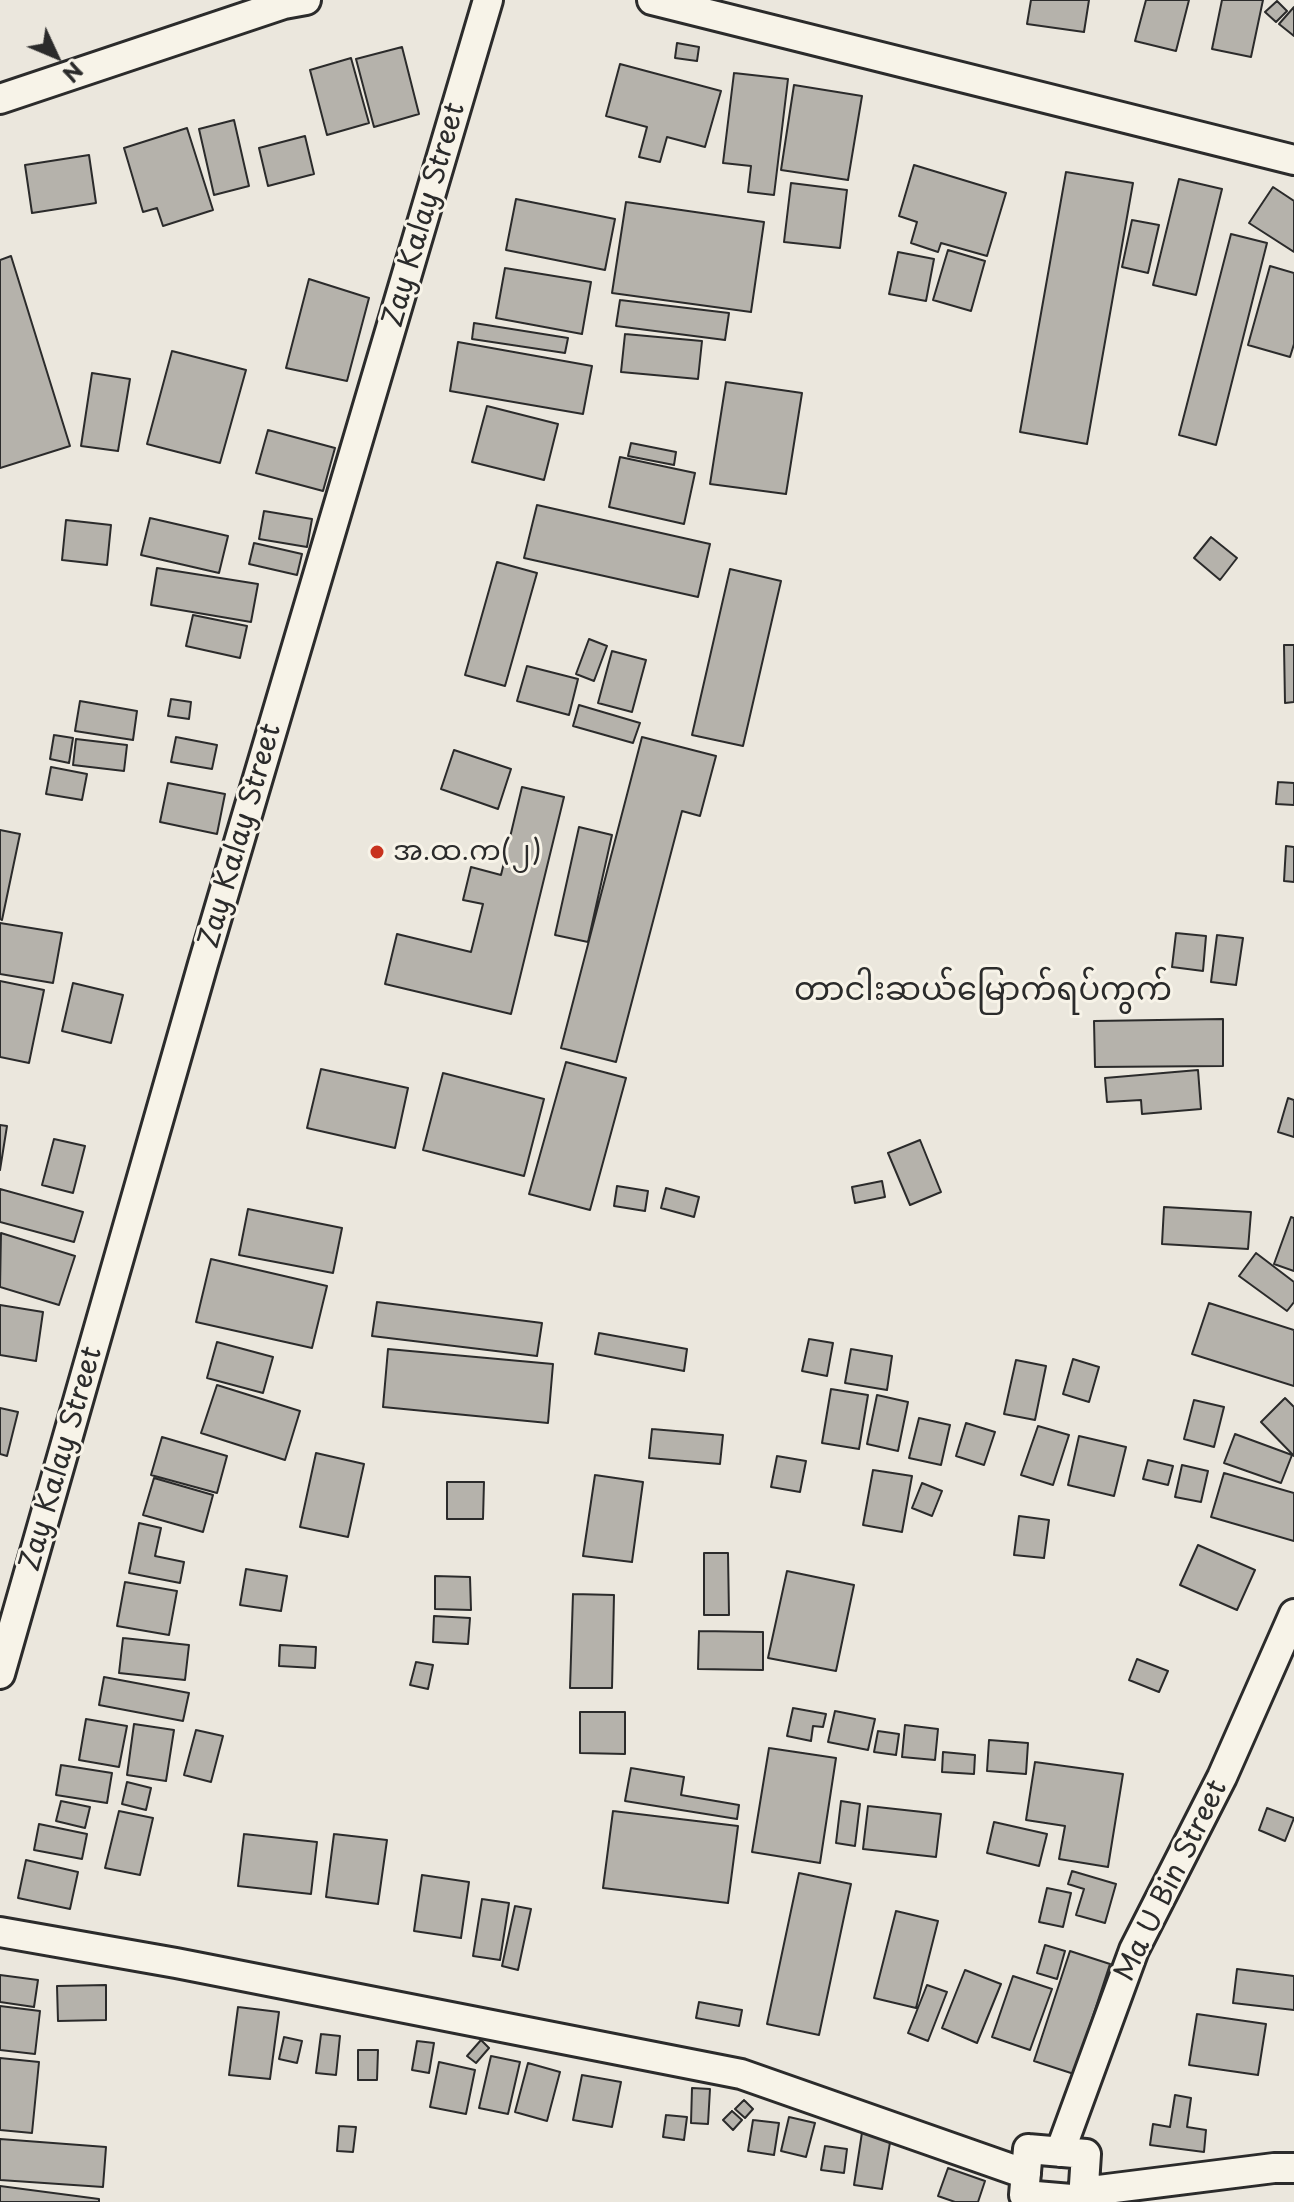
<!DOCTYPE html>
<html>
<head>
<meta charset="utf-8">
<style>
  body { margin:0 }
  #map { position:relative; width:1294px; height:2202px; overflow:hidden; background:#ebe7dd; font-family:"Playpen Sans",sans-serif }
  canvas { display:block }
  .north { position:absolute; left:16px; top:16px; width:80px; height:80px; -webkit-text-stroke:6px #f7f3e8; paint-order:stroke; rotate:134deg; font-size:22px; font-weight:700; line-height:32px; text-align:center; color:#2b2b2b }
  .north::after { content:''; display:block; margin:auto; width:28px; height:36px; background:#2b2b2b; clip-path:polygon(50% 0,100% 100%,50% 72%,0 100%) }
</style>
</head>
<body>
<div id="map">
<canvas width="1294" height="2202"></canvas>
<div class="north">N</div>
</div>
<script>
const g = document.querySelector('canvas').getContext('2d');
g.lineJoin = 'round';
function fill(path, color) { g.fillStyle = color; g.fill(path, 'evenodd'); }
const toPath = rows => new Path2D(rows.map(r => 'M' + r).join(''));
function strokePath(path, color, width, dash) { g.strokeStyle = color; g.lineWidth = width; g.lineCap = dash ? 'butt' : 'round'; g.setLineDash(dash || []); g.stroke(path); }
function write(font, color, halo, rows, align = 'center') {
  g.font = font + ' "Playpen Sans","Noto Sans Myanmar",sans-serif'; g.lineWidth = 6; g.setLineDash([]); g.textBaseline = 'middle'; g.strokeStyle = halo; g.fillStyle = color; for (const [text, x, y, turn = 0] of rows) {
    g.save(); g.translate(x, y); g.rotate((+turn || 0) * Math.PI / 180); g.textAlign = isNaN(turn) ? turn : align; if (halo) g.strokeText(text, 0, 0); g.fillText(text, 0, 0); g.restore();
  }
}
const building = toPath([
  [1031,0,1089,0,1084,32,1027,24,1031,0],
  [1146,0,1189,0,1176,51,1135,41,1146,0],
  [1222,0,1263,0,1251,57,1212,49,1222,0],
  [1277,1,1287,11,1276,22,1265,12,1277,1],
  [1294,7,1294,36,1279,24,1294,7],
  [677,43,699,47,697,61,675,58,677,43],
  [402,47,419,114,374,127,356,59,402,47],
  [351,58,369,123,327,135,310,70,351,58],
  [620,64,721,91,705,147,667,137,660,162,639,157,647,127,606,116,620,64],
  [734,73,788,79,774,195,748,192,751,166,723,163,734,73],
  [794,85,862,96,848,180,781,170,794,85],
  [234,120,249,186,214,195,199,129,234,120],
  [187,128,213,210,163,226,157,208,143,212,124,148,187,128],
  [305,136,314,174,268,186,259,148,305,136],
  [89,155,96,203,32,213,25,165,89,155],
  [914,165,1006,193,987,256,941,243,938,252,911,243,917,222,899,216,914,165],
  [1066,172,1133,183,1087,444,1020,432,1066,172],
  [1179,179,1222,189,1196,295,1153,285,1179,179],
  [791,183,847,190,840,248,784,242,791,183],
  [1273,187,1294,201,1294,252,1249,223,1273,187],
  [516,199,615,219,605,270,506,250,516,199],
  [626,202,764,222,751,312,612,293,626,202],
  [1132,220,1159,225,1148,273,1122,267,1132,220],
  [1231,234,1267,243,1216,445,1179,435,1231,234],
  [948,250,985,261,971,311,933,300,948,250],
  [898,252,934,259,926,301,889,294,898,252],
  [11,256,70,446,0,468,0,260,11,256],
  [1270,266,1294,273,1294,344,1290,357,1248,345,1270,266],
  [505,268,591,282,582,334,496,318,505,268],
  [309,279,369,298,347,381,286,368,309,279],
  [620,300,729,313,725,340,616,326,620,300],
  [474,323,568,338,565,353,472,339,474,323],
  [625,334,702,341,698,379,621,372,625,334],
  [458,342,592,366,583,414,450,391,458,342],
  [172,351,246,370,220,463,147,444,172,351],
  [92,373,130,379,118,451,81,446,92,373],
  [726,382,802,393,786,494,710,484,726,382],
  [487,406,558,424,544,480,472,462,487,406],
  [268,430,335,448,323,491,256,473,268,430],
  [631,443,676,452,674,465,628,456,631,443],
  [620,457,695,473,684,524,609,507,620,457],
  [537,505,710,544,698,597,524,558,537,505],
  [264,511,312,519,307,547,259,539,264,511],
  [150,518,228,536,219,573,141,555,150,518],
  [66,520,111,525,107,565,62,560,66,520],
  [1211,537,1237,558,1220,580,1194,558,1211,537],
  [254,543,302,554,297,575,249,564,254,543],
  [497,562,537,573,505,686,465,675,497,562],
  [157,568,258,584,251,622,151,605,157,568],
  [730,569,781,581,743,746,692,735,730,569],
  [193,615,247,626,240,658,186,646,193,615],
  [589,639,607,646,594,681,576,674,589,639],
  [1284,645,1294,645,1294,702,1285,703,1284,645],
  [612,651,646,660,632,712,598,703,612,651],
  [527,666,578,679,569,715,517,701,527,666],
  [171,699,191,702,189,719,168,716,171,699],
  [80,701,137,711,133,740,75,731,80,701],
  [579,705,640,723,633,743,573,726,579,705],
  [54,735,73,738,69,763,50,759,54,735],
  [176,737,217,745,212,769,171,762,176,737],
  [642,737,716,756,700,816,682,811,616,1062,561,1048,642,737],
  [76,739,127,745,124,771,73,765,76,739],
  [454,750,511,769,498,809,441,789,454,750],
  [51,767,87,774,82,800,46,794,51,767],
  [1278,782,1294,783,1294,805,1276,804,1278,782],
  [168,783,225,794,217,834,160,822,168,783],
  [522,787,564,797,511,1014,385,984,397,934,471,952,483,904,463,900,471,867,501,875,522,787],
  [579,827,612,835,588,942,555,935,579,827],
  [0,830,20,834,2,920,0,919,0,830],
  [1286,846,1294,847,1294,882,1284,881,1286,846],
  [0,923,62,933,53,983,0,974,0,923],
  [1176,933,1206,936,1203,971,1172,967,1176,933],
  [1217,935,1243,938,1236,985,1211,982,1217,935],
  [0,981,44,990,29,1063,0,1057,0,981],
  [73,983,123,995,111,1043,62,1031,73,983],
  [1223,1019,1223,1066,1095,1067,1094,1021,1223,1019],
  [566,1062,626,1078,590,1210,529,1194,566,1062],
  [321,1069,408,1088,395,1148,307,1128,321,1069],
  [1198,1070,1201,1109,1142,1114,1141,1100,1107,1102,1105,1078,1198,1070],
  [443,1073,544,1099,524,1176,423,1150,443,1073],
  [1288,1098,1294,1100,1294,1137,1278,1132,1288,1098],
  [0,1125,7,1126,0,1170,0,1125],
  [54,1139,85,1146,73,1193,42,1185,54,1139],
  [920,1140,941,1192,910,1205,888,1153,920,1140],
  [882,1181,885,1197,855,1203,852,1187,882,1181],
  [617,1186,648,1191,645,1211,614,1206,617,1186],
  [666,1188,699,1197,694,1217,661,1208,666,1188],
  [0,1189,83,1212,74,1242,0,1222,0,1189],
  [1164,1207,1251,1212,1248,1249,1162,1244,1164,1207],
  [248,1209,342,1228,333,1273,239,1255,248,1209],
  [1291,1217,1294,1218,1294,1271,1274,1264,1291,1217],
  [1,1233,75,1256,59,1305,0,1287,1,1233],
  [1256,1253,1294,1282,1294,1302,1287,1311,1239,1276,1256,1253],
  [211,1259,327,1286,312,1348,196,1322,211,1259],
  [377,1302,542,1323,537,1356,372,1336,377,1302],
  [1209,1303,1294,1330,1294,1386,1192,1354,1209,1303],
  [0,1305,43,1312,36,1361,0,1355,0,1305],
  [599,1333,687,1349,684,1371,595,1354,599,1333],
  [809,1339,833,1343,827,1376,802,1371,809,1339],
  [217,1342,273,1357,263,1393,207,1378,217,1342],
  [388,1349,553,1364,548,1423,383,1407,388,1349],
  [851,1349,892,1356,887,1390,845,1383,851,1349],
  [1073,1359,1099,1367,1089,1402,1063,1394,1073,1359],
  [1016,1360,1046,1366,1035,1420,1004,1414,1016,1360],
  [217,1385,300,1411,285,1460,201,1433,217,1385],
  [831,1389,868,1395,859,1449,822,1443,831,1389],
  [877,1395,908,1402,898,1451,867,1444,877,1395],
  [1285,1398,1294,1407,1294,1456,1261,1422,1285,1398],
  [1194,1400,1224,1407,1214,1447,1184,1439,1194,1400],
  [0,1408,18,1412,7,1456,0,1454,0,1408],
  [919,1418,950,1425,941,1465,909,1458,919,1418],
  [966,1423,995,1432,984,1465,956,1456,966,1423],
  [1038,1426,1069,1435,1053,1485,1021,1475,1038,1426],
  [652,1429,723,1435,720,1464,649,1458,652,1429],
  [1235,1434,1292,1455,1281,1483,1224,1463,1235,1434],
  [1079,1436,1126,1447,1114,1496,1068,1485,1079,1436],
  [162,1437,227,1456,217,1493,151,1475,162,1437],
  [316,1453,364,1464,348,1537,300,1527,316,1453],
  [777,1456,806,1461,800,1492,771,1487,777,1456],
  [1148,1460,1173,1466,1168,1485,1143,1479,1148,1460],
  [1182,1465,1208,1471,1201,1502,1175,1497,1182,1465],
  [873,1470,912,1476,902,1532,863,1525,873,1470],
  [1224,1473,1294,1493,1294,1541,1211,1517,1224,1473],
  [595,1475,643,1482,632,1562,583,1556,595,1475],
  [154,1478,213,1495,203,1532,143,1515,154,1478],
  [447,1482,484,1482,483,1519,447,1519,447,1482],
  [922,1483,942,1491,932,1516,912,1508,922,1483],
  [1019,1516,1049,1520,1044,1558,1014,1555,1019,1516],
  [139,1523,161,1528,155,1556,184,1562,180,1583,129,1573,139,1523],
  [1198,1545,1255,1570,1237,1610,1180,1585,1198,1545],
  [704,1553,728,1553,729,1615,704,1615,704,1553],
  [246,1569,287,1576,281,1611,240,1605,246,1569],
  [787,1571,854,1585,836,1671,768,1658,787,1571],
  [435,1576,470,1577,471,1610,435,1609,435,1576],
  [125,1582,177,1591,169,1635,117,1626,125,1582],
  [573,1594,614,1595,612,1688,570,1688,573,1594],
  [434,1616,470,1618,468,1644,433,1642,434,1616],
  [699,1631,763,1632,763,1670,698,1669,699,1631],
  [123,1638,189,1645,185,1680,119,1673,123,1638],
  [280,1645,316,1647,315,1668,279,1666,280,1645],
  [1137,1659,1168,1671,1159,1692,1129,1680,1137,1659],
  [416,1662,433,1665,428,1689,410,1685,416,1662],
  [104,1677,189,1693,183,1721,99,1705,104,1677],
  [793,1708,826,1714,823,1727,813,1726,811,1741,787,1736,793,1708],
  [835,1711,875,1719,868,1750,828,1742,835,1711],
  [580,1712,625,1712,625,1754,580,1753,580,1712],
  [86,1719,127,1726,119,1767,79,1760,86,1719],
  [134,1724,174,1730,166,1781,127,1775,134,1724],
  [905,1725,938,1729,935,1760,902,1757,905,1725],
  [196,1730,223,1736,211,1782,184,1775,196,1730],
  [878,1731,899,1734,896,1755,874,1752,878,1731],
  [989,1740,1028,1743,1026,1774,987,1771,989,1740],
  [769,1748,836,1758,820,1863,752,1852,769,1748],
  [943,1752,975,1755,974,1774,942,1772,943,1752],
  [1035,1762,1123,1774,1108,1867,1059,1859,1065,1826,1026,1820,1035,1762],
  [61,1765,112,1773,107,1803,56,1795,61,1765],
  [631,1768,684,1777,681,1795,739,1805,737,1819,625,1801,631,1768],
  [127,1782,151,1788,146,1810,122,1804,127,1782],
  [61,1801,90,1807,85,1828,56,1821,61,1801],
  [841,1801,860,1804,855,1846,836,1843,841,1801],
  [868,1806,941,1814,936,1857,863,1849,868,1806],
  [1267,1808,1294,1818,1285,1841,1259,1830,1267,1808],
  [119,1811,153,1818,140,1875,105,1868,119,1811],
  [613,1811,738,1826,728,1903,603,1888,613,1811],
  [994,1822,1047,1834,1039,1866,987,1853,994,1822],
  [39,1824,87,1834,82,1859,34,1850,39,1824],
  [244,1834,317,1842,311,1894,238,1886,244,1834],
  [334,1834,387,1840,378,1904,326,1897,334,1834],
  [26,1860,78,1872,70,1909,18,1898,26,1860],
  [1072,1871,1116,1884,1105,1923,1076,1915,1084,1889,1068,1884,1072,1871],
  [799,1873,851,1884,819,2035,767,2024,799,1873],
  [422,1875,469,1882,461,1938,414,1931,422,1875],
  [1047,1888,1071,1893,1063,1927,1039,1922,1047,1888],
  [482,1899,509,1903,500,1960,473,1956,482,1899],
  [515,1906,531,1909,518,1970,502,1966,515,1906],
  [896,1911,938,1921,916,2008,874,1998,896,1911],
  [1045,1945,1065,1951,1057,1979,1037,1973,1045,1945],
  [1070,1951,1110,1964,1074,2074,1034,2061,1070,1951],
  [1237,1969,1294,1976,1294,2010,1233,2003,1237,1969],
  [965,1970,1001,1984,977,2043,942,2028,965,1970],
  [0,1975,38,1980,34,2007,0,2002,0,1975],
  [1013,1976,1052,1989,1030,2050,992,2037,1013,1976],
  [106,1985,106,2020,58,2021,57,1986,106,1985],
  [927,1985,947,1992,928,2041,908,2033,927,1985],
  [699,2002,742,2010,739,2026,696,2018,699,2002],
  [0,2006,40,2011,35,2054,0,2050,0,2006],
  [238,2007,279,2012,270,2079,229,2075,238,2007],
  [1197,2014,1266,2024,1258,2075,1189,2065,1197,2014],
  [321,2034,340,2036,336,2075,316,2073,321,2034],
  [284,2037,302,2041,297,2063,279,2059,284,2037],
  [481,2040,489,2048,476,2063,467,2056,481,2040],
  [417,2041,434,2043,429,2073,412,2070,417,2041],
  [358,2050,378,2050,377,2080,358,2080,358,2050],
  [491,2056,520,2062,508,2114,479,2108,491,2056],
  [0,2058,39,2062,32,2133,0,2130,0,2058],
  [439,2062,475,2070,466,2114,430,2107,439,2062],
  [528,2063,560,2072,547,2121,515,2112,528,2063],
  [582,2075,621,2082,612,2127,573,2120,582,2075],
  [692,2088,710,2089,708,2124,691,2123,692,2088],
  [1175,2095,1191,2098,1187,2127,1206,2130,1204,2152,1150,2145,1153,2124,1170,2127,1175,2095],
  [744,2100,753,2109,745,2118,735,2109,744,2100],
  [732,2111,742,2120,733,2130,723,2120,732,2111],
  [666,2115,687,2117,684,2140,663,2137,666,2115],
  [789,2117,815,2123,806,2157,781,2151,789,2117],
  [753,2120,779,2123,774,2155,748,2151,753,2120],
  [339,2126,356,2127,353,2152,337,2151,339,2126],
  [863,2126,892,2131,882,2189,854,2185,863,2126],
  [0,2139,106,2147,103,2187,0,2180,0,2139],
  [825,2146,847,2149,844,2173,821,2170,825,2146],
  [948,2168,985,2181,978,2202,955,2202,938,2196,948,2168],
  [0,2186,99,2199,99,2202,0,2202,0,2186]
]);
const minor = toPath([
  [652,0,1294,160],
  [0,99,284,4,306,0],
  [0,1674,203,964,488,0],
  [0,1932,176,1963,741,2074,1026,2174],
  [1028,2149,1086,2154,1083,2200,1024,2195,1028,2149],
  [1060,2152,1134,1950,1222,1777,1294,1614],
  [1083,2192,1274,2168,1294,2168]
]);
const markers = [
  [377,852,8,"#c8321e"]
];
const streetNames = [
  ["Zay Kalay Street",425,215,-74],
  ["Zay Kalay Street",241,836,-74],
  ["Zay Kalay Street",62,1459,-74],
  ["Ma U Bin Street",1172,1881,-64]
];
const poiNames = [
  ["အ.ထ.က(၂)",393,852]
];
const quarterNames = [
  ["တာငါးဆယ်မြောက်ရပ်ကွက်",983,991]
];
fill(building, '#b5b2ab');
strokePath(building, '#2b2b2b', 2);
strokePath(minor, '#2b2b2b', 34);
strokePath(minor, '#f7f3e8', 28);
for (const [x, y, r, color] of markers) { const dot = new Path2D(); dot.arc(x, y, r, 0, 2 * Math.PI); g.fillStyle = color; g.fill(dot); strokePath(dot, '#f7f3e8', 3); }
write('28px', '#2b2b2b', '#f7f3e8', streetNames);
write('28px', '#2b2b2b', '#f7f3e8', poiNames, 'left');
write('32px', '#2b2b2b', '#f7f3e8', quarterNames);
</script>
</body>
</html>
